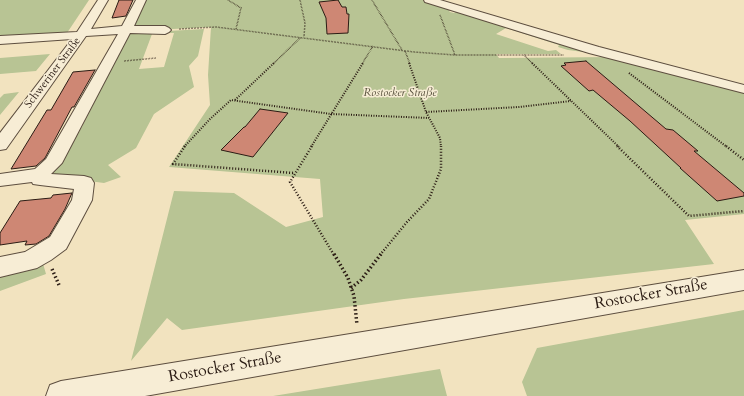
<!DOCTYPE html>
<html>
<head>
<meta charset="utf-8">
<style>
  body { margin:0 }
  canvas { display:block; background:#f2e3bf }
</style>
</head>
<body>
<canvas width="744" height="396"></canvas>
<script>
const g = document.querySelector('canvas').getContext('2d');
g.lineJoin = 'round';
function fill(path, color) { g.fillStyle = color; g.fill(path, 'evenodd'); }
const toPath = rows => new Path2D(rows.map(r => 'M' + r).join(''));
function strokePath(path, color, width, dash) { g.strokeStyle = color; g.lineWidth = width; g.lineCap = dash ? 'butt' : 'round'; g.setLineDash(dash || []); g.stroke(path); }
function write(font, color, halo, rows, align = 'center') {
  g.font = font + ' Cardo,serif'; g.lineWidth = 3; g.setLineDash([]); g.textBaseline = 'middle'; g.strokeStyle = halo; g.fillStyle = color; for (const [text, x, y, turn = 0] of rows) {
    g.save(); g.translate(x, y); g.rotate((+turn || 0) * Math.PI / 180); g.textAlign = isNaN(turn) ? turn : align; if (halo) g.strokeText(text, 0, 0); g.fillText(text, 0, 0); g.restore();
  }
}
const green = toPath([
  [0,0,89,0,65,36,0,38],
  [145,0,426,0,453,8,449,11,450,12,454,13,459,10,591,53,568,50,558,47,559,45,506,28,496,34,548,51,556,50,561,54,496,54,499,58,612,57,744,91,744,214,685,220,714,264,404,299,182,330,167,318,131,361,174,191,234,193,286,227,323,217,320,179,169,167,210,105,208,75,211,27,173,29,134,27],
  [204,29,198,56,189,66,194,87,154,114,136,148,108,165,121,177,104,183,51,176,82,127,130,30,161,34,152,34,139,69,164,67,174,33,168,33,168,31],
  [50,54,36,71,0,74,0,58],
  [19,92,0,115,0,98,4,94],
  [42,260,46,274,0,291,0,275],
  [744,310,744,396,527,396,522,382,537,348],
  [440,369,447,396,273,396]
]);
const building = toPath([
  [119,0,133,0,126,16,112,18,119,0],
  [338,0,342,7,346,7,347,14,349,14,348,33,327,34,326,18,319,2,338,0],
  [586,61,666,129,673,130,698,151,694,151,744,193,744,196,717,201,680,168,681,168,630,121,593,90,589,91,561,66,566,65,564,63,586,61],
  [95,70,74,107,72,107,45,158,36,166,11,169,47,110,51,110,73,72,95,70],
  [260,109,288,113,253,157,221,150,244,127,245,127,260,109],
  [72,193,65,209,49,236,36,244,25,245,27,241,0,245,0,233,20,201,51,198,53,195,72,193]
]);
const pathFar3 = toPath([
  [228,0,241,8,236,29],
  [300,0,305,23,304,37],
  [372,0,402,50],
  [440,15,455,55],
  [179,29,216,27,414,52,455,55,564,55],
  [405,51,410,64],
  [524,55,533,64],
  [124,61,156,58],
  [273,64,301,37],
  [362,64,373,46]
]);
const pathFar2 = toPath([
  [409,63,426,112,440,138,441,147],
  [532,63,619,147],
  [629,73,727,147],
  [235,100,274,63],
  [426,112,519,107,571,101],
  [184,147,210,119,231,100,331,114,429,118],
  [311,147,363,63]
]);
const pathFar1 = toPath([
  [185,146,173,164,294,173],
  [312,146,290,182,334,255],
  [617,146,689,216,744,211],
  [726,146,744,160],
  [380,255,407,222,429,199,441,169,441,146]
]);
const path = toPath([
  [334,254,348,278,354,296,357,325],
  [52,269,59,285],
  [351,288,361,280,381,254]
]);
const minor = toPath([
  [98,0,108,0,91,29,122,26,136,0,146,0,134,26,165,26,169,28,171,30,169,32,165,34,130,33,62,163,51,174,84,176,91,178,94,183,92,200,66,249,51,260,37,268,0,277,0,257,25,252,50,237,72,200,74,189,40,185,33,184,32,182,0,186,0,174,35,169,46,159,118,34,86,36,6,149,0,150,0,133,72,39,0,44,0,36,77,32,98,0],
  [424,0,440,0,599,47,744,85,744,93,589,53,425,2,424,0],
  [744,270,744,290,145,396,46,396,50,385,61,381,744,270]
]);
const farStreetnames = [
  ["Schweriner Straße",53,73,-53]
];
const farParknames = [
  ["Rostocker Straße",400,93]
];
const nearStreetnames = [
  ["Rostocker Straße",651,295,-10],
  ["Rostocker Straße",225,368,-10]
];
fill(green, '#b8c494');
fill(building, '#ce8774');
strokePath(building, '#2b1c14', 1);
strokePath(minor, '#5d4e3f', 2);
strokePath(pathFar3, '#2b1c14', 1.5, [0.5, 1]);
strokePath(pathFar2, '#2b1c14', 2, [1, 1.5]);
strokePath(pathFar1, '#2b1c14', 2.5, [1, 2]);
strokePath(path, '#2b1c14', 3.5, [1.5, 2.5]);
fill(minor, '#f7edd5');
write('11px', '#2b1c14', '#f7edd5', farStreetnames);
write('italic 11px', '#554e3a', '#f7edd5', farParknames);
write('16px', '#2b1c14', '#f7edd5', nearStreetnames);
</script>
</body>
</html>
